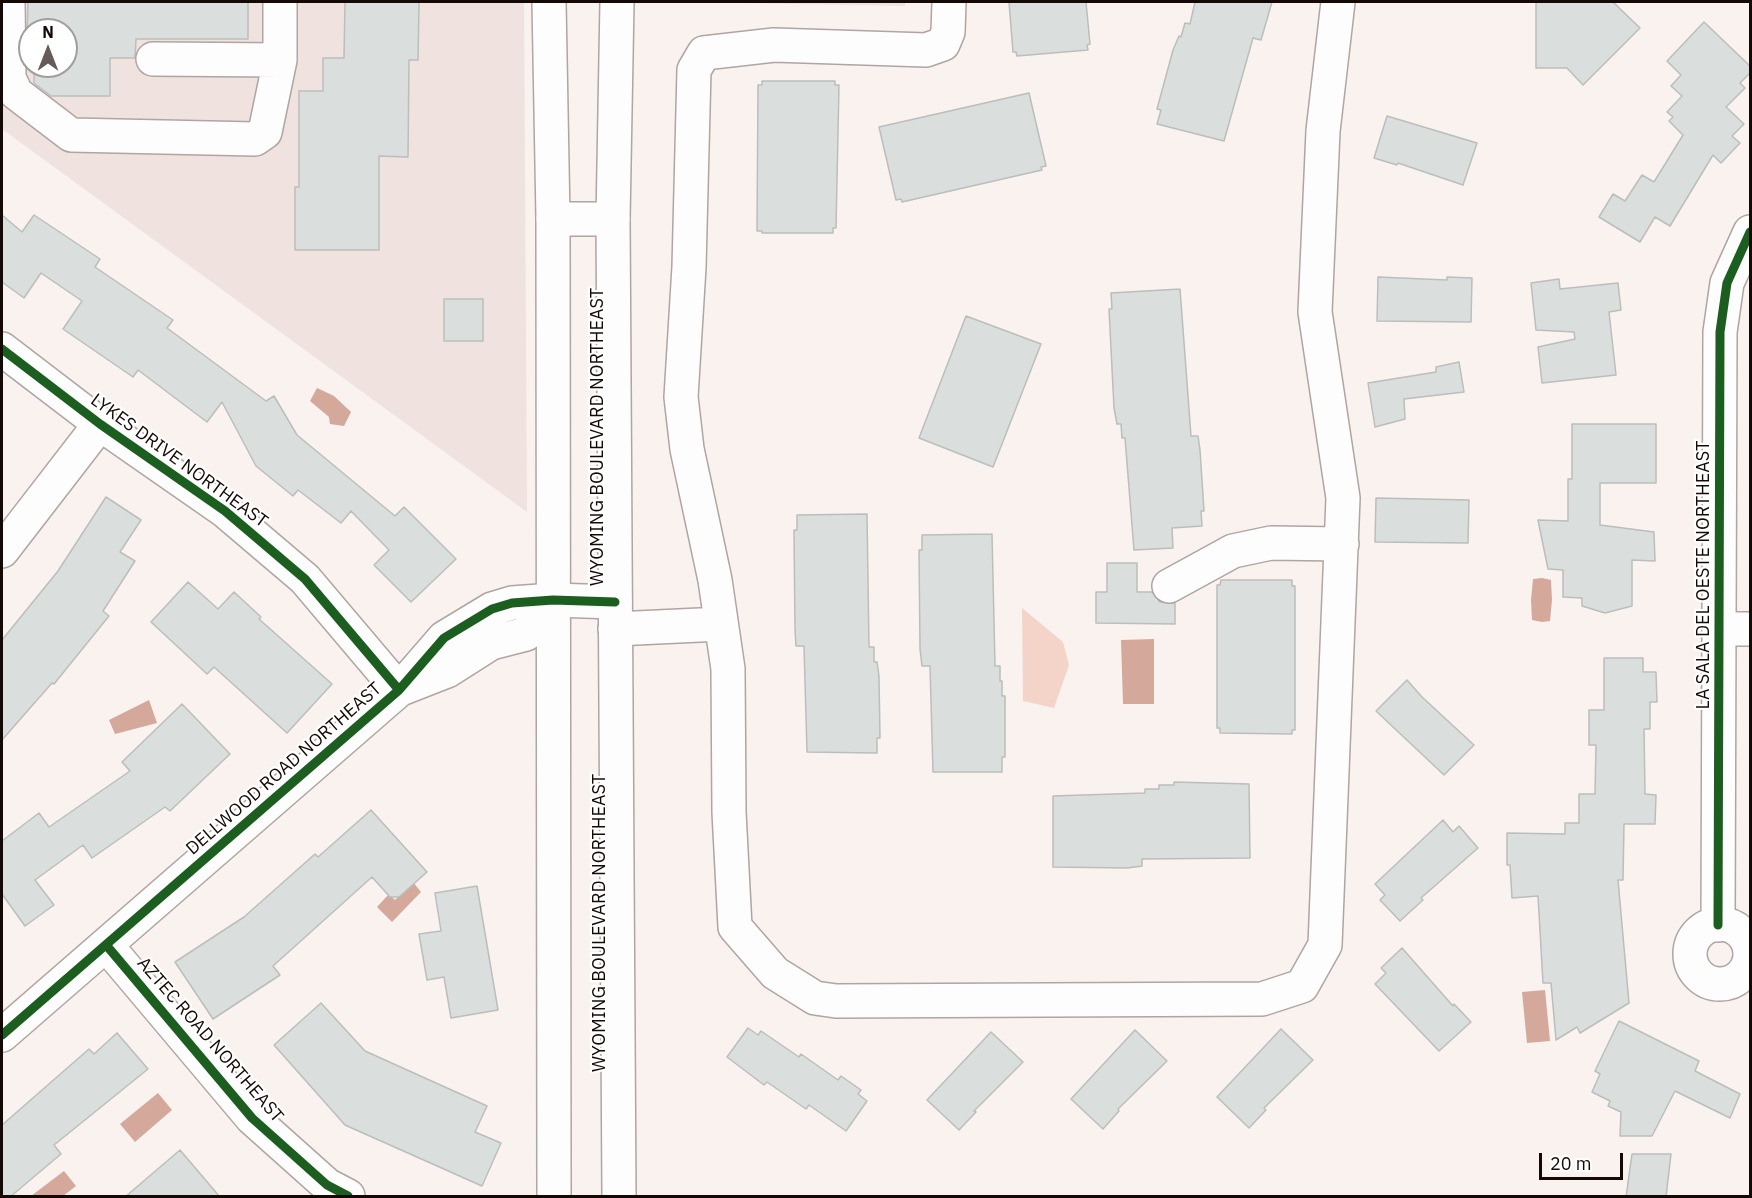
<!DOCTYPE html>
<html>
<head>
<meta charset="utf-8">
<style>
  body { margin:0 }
  #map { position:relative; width:1752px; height:1198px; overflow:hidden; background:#faf2ef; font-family:"IBM Plex Sans",sans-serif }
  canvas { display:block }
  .frame { position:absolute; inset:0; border:3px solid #150906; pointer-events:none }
  .north { position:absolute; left:18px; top:18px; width:60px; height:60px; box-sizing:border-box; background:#fff; border:2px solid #a19d9b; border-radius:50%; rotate:0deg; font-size:16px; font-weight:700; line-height:24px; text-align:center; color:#150906 }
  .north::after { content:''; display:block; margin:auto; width:21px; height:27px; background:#655b58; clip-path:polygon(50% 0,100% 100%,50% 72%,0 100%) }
  .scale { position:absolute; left:1539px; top:1153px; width:84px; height:27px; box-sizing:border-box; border:3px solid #150906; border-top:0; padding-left:8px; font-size:18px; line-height:21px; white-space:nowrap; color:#150906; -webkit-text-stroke:4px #fff; paint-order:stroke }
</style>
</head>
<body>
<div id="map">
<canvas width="1752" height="1198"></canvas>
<div class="frame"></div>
<div class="north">N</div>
<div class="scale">20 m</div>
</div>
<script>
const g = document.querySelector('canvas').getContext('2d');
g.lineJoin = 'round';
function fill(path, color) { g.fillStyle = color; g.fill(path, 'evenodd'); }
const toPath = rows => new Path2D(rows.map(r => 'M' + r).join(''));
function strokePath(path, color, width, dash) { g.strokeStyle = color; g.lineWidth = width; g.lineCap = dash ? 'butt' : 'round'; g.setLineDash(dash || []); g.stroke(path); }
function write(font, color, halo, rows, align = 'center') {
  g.font = font + ' "IBM Plex Sans",sans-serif'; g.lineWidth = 4.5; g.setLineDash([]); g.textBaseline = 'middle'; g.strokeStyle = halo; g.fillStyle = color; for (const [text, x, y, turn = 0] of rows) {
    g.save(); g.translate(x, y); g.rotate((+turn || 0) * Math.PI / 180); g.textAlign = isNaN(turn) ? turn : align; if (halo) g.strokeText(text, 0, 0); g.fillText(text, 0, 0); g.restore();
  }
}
const built = toPath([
  [2,2,524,2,527,512,2,129],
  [30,30,66,30,66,66,30,66],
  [688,2,905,2,905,6]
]);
const green = toPath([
  [1022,608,1063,642,1069,665,1054,708,1023,701]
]);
const water = toPath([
  [317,388,334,396,351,412,344,426,330,424,329,417,310,401],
  [1542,578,1551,580,1552,600,1550,621,1542,622,1532,620,1531,600,1533,579],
  [1154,639,1154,704,1123,704,1121,640],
  [149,700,157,723,115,734,109,720],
  [413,882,421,892,392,922,377,907,389,894,395,900],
  [1545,990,1550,1041,1527,1043,1522,992],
  [158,1093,172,1110,135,1142,120,1124],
  [64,1171,76,1186,63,1196,31,1196]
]);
const building = toPath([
  [28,2,248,2,248,39,136,39,135,58,110,58,110,96,51,96,34,83,34,66,66,66,66,30,30,30,30,39,27,39,28,2],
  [345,2,419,2,418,60,409,60,408,157,379,156,379,250,295,250,295,187,299,187,299,91,323,91,323,58,344,58,345,2],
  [1009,2,1086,2,1090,44,1087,45,1088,50,1017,56,1016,52,1013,52,1009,2],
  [1195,2,1272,2,1261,40,1253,38,1224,141,1157,124,1161,110,1157,109,1173,50,1179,36,1181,37,1185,23,1190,24,1195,2],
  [1536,2,1613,2,1640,28,1583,85,1567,68,1536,68,1536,2],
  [1704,22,1750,66,1750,73,1740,83,1745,88,1726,107,1744,124,1732,136,1740,143,1721,163,1713,155,1670,226,1655,217,1640,242,1599,217,1613,194,1625,201,1642,175,1654,182,1683,135,1669,121,1673,117,1667,112,1682,96,1671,86,1681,75,1667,61,1704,22],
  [762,81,835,81,835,85,839,85,836,228,833,228,833,233,762,233,762,231,757,231,758,85,762,85,762,81],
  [1029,93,1046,166,1041,167,1042,170,902,202,901,199,896,200,879,127,1029,93],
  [1387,116,1477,143,1463,185,1398,163,1397,165,1374,158,1387,116],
  [2,215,22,232,34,215,100,259,95,267,173,320,167,328,266,401,274,396,297,435,395,516,404,507,456,559,411,602,374,565,389,550,351,511,341,523,298,490,293,496,256,466,222,402,207,422,138,370,133,377,63,329,82,301,41,273,24,298,2,282,2,215],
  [1378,277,1447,280,1447,277,1472,278,1471,322,1377,321,1378,277],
  [1559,279,1560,289,1618,283,1621,310,1609,312,1616,375,1542,383,1538,347,1575,339,1574,332,1536,330,1531,283,1559,279],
  [1180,289,1191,436,1198,436,1200,450,1204,511,1201,511,1202,526,1172,528,1173,548,1134,550,1125,438,1122,438,1121,424,1117,424,1114,408,1109,309,1112,309,1111,293,1180,289],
  [444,299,483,299,483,341,444,341,444,299],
  [966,316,1041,344,993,467,919,438,966,316],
  [1459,362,1464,392,1404,399,1405,419,1375,427,1368,383,1436,372,1436,367,1459,362],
  [1572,424,1656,424,1656,483,1600,483,1600,525,1654,532,1655,561,1632,560,1632,606,1605,613,1582,606,1582,598,1563,597,1563,570,1548,569,1538,520,1568,521,1568,479,1572,479,1572,424],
  [106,497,141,520,120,552,135,561,103,611,109,616,54,684,52,683,2,740,2,640,58,571,106,497],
  [1376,498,1469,500,1468,543,1375,542,1376,498],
  [867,514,869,647,874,647,874,662,877,662,879,676,880,738,877,738,877,753,807,752,804,646,796,646,795,630,794,530,797,530,797,515,867,514],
  [992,534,995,666,1000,666,1000,681,1002,681,1002,696,1005,696,1005,757,1002,757,1002,772,933,772,930,666,922,666,920,649,919,550,922,550,922,535,992,534],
  [1107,563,1137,563,1137,592,1152,592,1160,602,1175,603,1175,624,1096,623,1096,592,1107,592,1107,563],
  [1221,580,1292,580,1292,586,1295,586,1295,730,1292,730,1292,734,1220,733,1220,728,1217,728,1217,585,1220,585,1221,580],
  [188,582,218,609,234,592,261,617,259,619,332,684,287,733,214,667,207,674,151,622,188,582],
  [1604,658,1643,658,1643,672,1656,672,1657,702,1650,702,1650,729,1644,729,1645,794,1656,795,1655,824,1624,824,1623,880,1618,880,1629,1003,1580,1033,1577,1027,1556,1040,1551,983,1543,983,1538,896,1512,898,1510,865,1507,865,1507,833,1565,834,1565,823,1579,823,1579,794,1595,794,1596,745,1589,745,1589,710,1604,710,1604,658],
  [1407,680,1422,697,1474,745,1444,775,1376,711,1407,680],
  [182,704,230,754,170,811,165,807,92,858,83,845,35,880,54,905,25,926,2,894,2,841,39,813,49,827,130,771,122,762,182,704],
  [1174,782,1249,784,1250,858,1142,859,1142,866,1127,868,1053,867,1053,796,1145,793,1145,789,1159,789,1159,785,1174,785,1174,782],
  [371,810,427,872,399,897,390,897,372,877,273,966,280,975,213,1019,175,962,244,917,315,854,318,857,371,810],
  [1443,820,1453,832,1459,826,1478,848,1421,898,1423,900,1400,921,1380,900,1385,895,1375,884,1443,820],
  [477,886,498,1010,451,1018,444,977,427,980,419,934,441,931,435,893,477,886],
  [1402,948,1453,1006,1454,1004,1471,1022,1439,1051,1375,984,1386,973,1381,968,1402,948],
  [321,1003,365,1051,487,1106,475,1132,501,1143,482,1186,345,1125,274,1045,321,1003],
  [1619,1021,1699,1061,1695,1071,1740,1094,1730,1118,1675,1091,1652,1136,1620,1136,1621,1112,1608,1106,1610,1101,1592,1092,1600,1074,1595,1071,1619,1021],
  [748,1028,758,1035,761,1031,799,1057,801,1054,838,1080,841,1076,861,1090,858,1094,867,1101,846,1131,809,1105,806,1109,767,1082,764,1085,727,1057,748,1028],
  [1281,1029,1313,1060,1264,1108,1266,1110,1249,1128,1217,1097,1281,1029],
  [1135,1030,1167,1061,1118,1109,1119,1111,1103,1129,1071,1099,1135,1030],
  [991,1032,1023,1062,974,1111,976,1112,959,1130,927,1100,991,1032],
  [117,1033,148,1069,54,1145,61,1154,10,1197,2,1197,2,1125,89,1049,94,1054,117,1033],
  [180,1150,220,1197,125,1197,180,1150],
  [1632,1154,1671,1154,1666,1197,1626,1197,1632,1154]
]);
const minor = toPath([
  [8,2,9,78,16,93,71,135,255,139,265,132,280,60,280,2],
  [949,2,948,32,943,44,926,50,774,45,704,53,694,70,689,267,681,397,687,449,715,580,728,669,729,812,735,927,775,973,815,998,836,1001,1262,999,1302,986,1325,945,1343,498,1315,312,1323,131,1338,2],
  [153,59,280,60],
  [553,219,613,219],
  [2,349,100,424,225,511,305,579,399,690],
  [2,551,100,424],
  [1169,586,1233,551,1271,543,1342,544],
  [615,629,721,624],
  [1721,629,1750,629],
  [401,689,447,671,491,643,526,634,553,600],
  '1690 954a30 30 0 1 1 60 0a30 30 0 1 1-60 0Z',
  [1718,925,1720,332,1727,283,1750,232],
  [107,946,252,1118,327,1185,348,1196],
  [2,1035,399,690,444,638,492,609,512,603,553,600,615,602]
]);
const major = toPath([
  [549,2,553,219,554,1196],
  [617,2,613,219,619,1196]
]);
const cycleway = toPath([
  [2,349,100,424,225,511,305,579,399,690],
  [1718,925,1720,332,1727,283,1750,232],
  [107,946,252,1118,327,1185,348,1196],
  [2,1035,399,690,444,638,492,609,512,603,553,600,615,602]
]);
const streetNames = [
  ["WYOMING BOULEVARD NORTHEAST",598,437,-90],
  ["LYKES DRIVE NORTHEAST",179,461,36],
  ["LA SALA DEL OESTE NORTHEAST",1704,575,-90],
  ["DELLWOOD ROAD NORTHEAST",284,769,-41],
  ["WYOMING BOULEVARD NORTHEAST",600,923,-90],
  ["AZTEC ROAD NORTHEAST",210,1040,49]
];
fill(built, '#f0e2de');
fill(green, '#f4d4c9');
fill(water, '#d4a89a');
fill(building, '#dadfdd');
strokePath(building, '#babebc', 1.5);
strokePath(minor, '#afa5a2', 36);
strokePath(major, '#afa5a2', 36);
strokePath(minor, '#fefdfd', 33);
strokePath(major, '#fefdfd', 33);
strokePath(cycleway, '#1b5e20', 9);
write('18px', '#150906', '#fff', streetNames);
</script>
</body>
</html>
